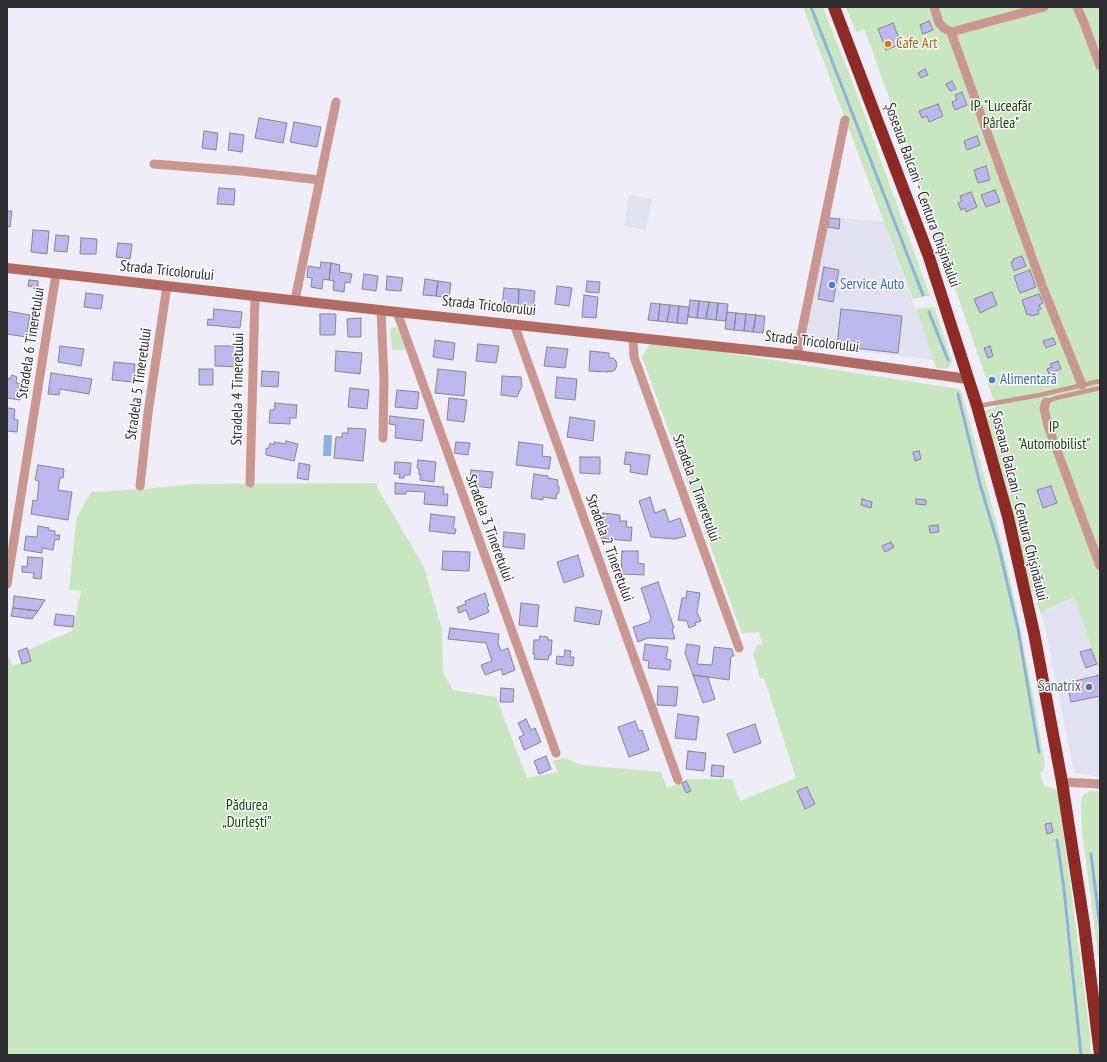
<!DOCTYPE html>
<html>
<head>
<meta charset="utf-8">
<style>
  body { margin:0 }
  #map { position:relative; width:1107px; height:1062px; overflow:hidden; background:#efeef8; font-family:"PT Sans Narrow",sans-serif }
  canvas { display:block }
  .frame { position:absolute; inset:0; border:8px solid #2e2d31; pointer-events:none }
</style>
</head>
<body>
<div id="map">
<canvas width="1107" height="1062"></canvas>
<div class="frame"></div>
</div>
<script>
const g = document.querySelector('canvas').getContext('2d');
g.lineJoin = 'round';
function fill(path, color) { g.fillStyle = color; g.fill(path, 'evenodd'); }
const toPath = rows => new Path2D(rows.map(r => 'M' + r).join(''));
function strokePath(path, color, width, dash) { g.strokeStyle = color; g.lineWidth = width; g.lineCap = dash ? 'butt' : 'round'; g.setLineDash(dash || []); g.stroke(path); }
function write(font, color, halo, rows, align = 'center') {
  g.font = font + ' "PT Sans Narrow",sans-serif'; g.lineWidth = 3; g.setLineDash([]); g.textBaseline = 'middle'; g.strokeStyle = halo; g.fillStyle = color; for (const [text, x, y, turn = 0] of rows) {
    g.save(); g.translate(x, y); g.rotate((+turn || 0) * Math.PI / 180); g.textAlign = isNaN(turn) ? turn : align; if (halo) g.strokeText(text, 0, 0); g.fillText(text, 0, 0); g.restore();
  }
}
const built = toPath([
  [629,195,652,199,646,230,624,226],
  [828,216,884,222,934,360,801,344],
  [1074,597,1100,673,1100,777,1074,773,1046,631,1042,616,1044,612]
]);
const green = toPath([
  [803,7,823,7,855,89,930,296,913,299],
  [846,7,1100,7,1100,673,1074,597,1044,611,1042,616,1030,585,1014,521,984,411,996,407,874,55,864,29,856,32],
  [934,307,952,361,950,366,946,369,936,368,916,309],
  [397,327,405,349,405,350,392,350,390,328],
  [650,344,701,349,953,388,961,390,997,524,1014,597,1034,700,1045,766,1040,774,1044,786,1058,790,1090,1036,1091,1055,7,1055,7,653,12,665,31,661,27,650,72,631,81,591,69,590,76,523,77,517,91,492,144,489,193,484,377,483,377,487,424,567,442,629,443,673,453,690,496,697,527,778,558,772,553,761,564,758,582,765,661,772,667,788,686,781,686,779,732,779,740,801,796,778,764,678,760,679,753,653,757,645,762,644,759,632,742,634,642,357],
  [1090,791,1100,792,1100,970,1082,831,1081,805,1082,796]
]);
const water = toPath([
  [324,435,332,435,331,456,323,456]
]);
const stream = toPath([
  [811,7,923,295],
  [929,312,948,360],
  [958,394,980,484,999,548,1018,629,1039,752],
  [1057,840,1064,889,1081,1055],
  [1091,854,1100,927]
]);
const building = toPath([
  [929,21,933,30,923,34,920,25,929,21],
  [893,23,901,44,886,50,878,29,893,23],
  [925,69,928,75,921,78,918,73,925,69],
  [952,81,956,89,950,91,946,84,952,81],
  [962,92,967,105,955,110,952,102,957,100,955,95,962,92],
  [938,104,943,116,929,122,927,116,922,118,919,111,938,104],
  [259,118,287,123,283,143,255,138,259,118],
  [294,122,321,127,317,147,290,142,294,122],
  [204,131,218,133,216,150,202,148,204,131],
  [230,133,244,135,242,152,228,150,230,133],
  [977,136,980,145,967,150,964,141,977,136],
  [986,166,990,180,978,183,974,170,986,166],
  [219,188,235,189,234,205,217,204,219,188],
  [995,190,1000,202,986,207,981,195,995,190],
  [971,192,977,207,966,212,965,208,961,210,958,203,962,201,960,196,971,192],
  [7,211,12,211,10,227,7,226,7,211],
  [829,218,840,219,839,229,828,227,829,218],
  [33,230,49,231,47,254,31,252,33,230],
  [56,235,69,236,67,252,54,251,56,235],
  [81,238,97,239,96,254,80,254,81,238],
  [118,243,132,244,130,259,116,257,118,243],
  [1022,256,1026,266,1014,271,1011,262,1014,261,1013,259,1022,256],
  [321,262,331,263,329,280,323,279,322,289,311,287,312,278,307,277,308,266,320,268,321,262],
  [331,263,340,265,339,272,352,274,350,283,345,282,344,292,333,290,334,281,329,280,331,263],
  [824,267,839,270,833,302,818,299,824,267],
  [1030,270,1036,287,1020,293,1014,276,1030,270],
  [364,274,378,276,376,291,362,289,364,274],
  [387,276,403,278,401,291,386,290,387,276],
  [425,279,438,281,436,296,423,295,425,279],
  [29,280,38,281,38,287,28,286,29,280],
  [438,281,451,283,449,298,436,296,438,281],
  [587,281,600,282,599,293,586,292,587,281],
  [557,286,572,288,569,306,555,304,557,286],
  [504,288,519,289,518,309,502,307,504,288],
  [519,289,535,291,533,310,518,309,519,289],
  [992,292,997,305,980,313,974,299,992,292],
  [86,293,103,295,101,309,84,307,86,293],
  [1039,294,1043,303,1039,305,1041,309,1038,310,1039,314,1031,316,1030,314,1027,315,1022,300,1039,294],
  [584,295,598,297,596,318,582,317,584,295],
  [690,300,699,301,697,318,688,317,690,300],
  [699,301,709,302,706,319,697,318,699,301],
  [709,302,718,303,716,320,706,319,709,302],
  [651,303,660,304,658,321,648,320,651,303],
  [718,303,728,304,726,321,716,320,718,303],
  [660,304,670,305,667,322,658,321,660,304],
  [670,305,679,306,677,323,667,322,670,305],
  [679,306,689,307,687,324,677,323,679,306],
  [214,309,242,312,240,328,207,325,208,319,213,320,214,309],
  [841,309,902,316,898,353,837,346,841,309],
  [7,311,30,315,26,337,7,334,7,311],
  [727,312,736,313,734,330,725,329,727,312],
  [736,313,746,314,744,331,734,330,736,313],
  [320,314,336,314,335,335,320,335,320,314],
  [746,314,756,315,753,332,744,331,746,314],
  [756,315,765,316,763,333,753,332,756,315],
  [361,318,361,337,348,337,347,319,361,318],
  [1053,338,1056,344,1046,348,1043,341,1053,338],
  [435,340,455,343,453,360,433,357,435,340],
  [478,344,499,346,496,363,476,361,478,344],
  [60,346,84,349,81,366,58,362,60,346],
  [215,346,240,346,240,367,215,366,215,346],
  [990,346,993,356,988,358,984,348,990,346],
  [547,347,568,349,565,368,544,366,547,347],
  [336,351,362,353,360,374,335,371,336,351],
  [590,351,609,353,609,358,613,358,616,361,617,365,615,370,611,372,608,371,608,372,589,371,590,351],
  [1058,361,1061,369,1049,374,1047,369,1052,367,1050,364,1058,361],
  [114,362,135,364,133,382,112,380,114,362],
  [199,369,213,369,213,385,199,385,199,369],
  [438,369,466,372,464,396,435,393,438,369],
  [262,371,279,372,278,387,261,386,262,371],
  [51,373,92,379,89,394,60,389,59,395,48,394,51,373],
  [12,375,17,377,16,383,22,384,20,400,7,398,7,378,10,379,12,375],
  [502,376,521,377,522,386,517,397,501,395,502,376],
  [557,377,577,379,575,400,555,398,557,377],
  [350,388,369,390,367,409,348,407,350,388],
  [397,390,419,392,417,409,395,407,397,390],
  [449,398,467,400,464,422,447,420,449,398],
  [275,403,297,405,296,418,290,418,290,424,269,423,270,410,274,410,275,403],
  [7,408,15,409,14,419,18,420,17,432,7,431,7,408],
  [390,416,424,420,422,441,395,438,396,425,389,424,390,416],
  [570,417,595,421,593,441,567,437,570,417],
  [348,428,366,429,363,461,334,458,336,437,342,437,342,433,348,433,348,428],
  [286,441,298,444,294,461,266,455,266,448,268,449,270,443,274,445,274,442,286,444,286,441],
  [456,442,470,443,468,455,454,453,456,442],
  [519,442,543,445,542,456,551,457,549,469,516,465,519,442],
  [919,451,921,459,915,461,913,452,919,451],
  [626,452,650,455,647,475,630,472,631,465,624,464,626,452],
  [580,457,600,457,600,474,580,473,580,457],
  [418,460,436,462,434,482,420,480,421,474,419,475,419,469,417,468,418,460],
  [395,462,411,463,410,475,405,475,404,478,399,478,400,474,394,474,395,462],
  [299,463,310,465,308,480,297,478,299,463],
  [38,465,64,469,63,478,60,478,58,490,72,492,68,520,31,514,33,500,37,501,39,481,35,480,38,465],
  [471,470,493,472,491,488,473,486,474,481,470,480,471,470],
  [534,474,548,476,548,478,558,480,557,486,559,486,559,493,557,493,556,499,543,497,543,500,531,498,534,474],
  [395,483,444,487,443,494,448,494,447,506,424,504,425,492,406,491,406,494,395,494,395,483],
  [1051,486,1057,503,1043,508,1037,490,1051,486],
  [650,497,655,513,665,509,669,522,680,518,686,536,675,539,651,537,639,501,650,497],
  [862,499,872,502,871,508,861,505,862,499],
  [916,499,926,500,926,505,916,504,916,499],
  [603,513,620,515,620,521,627,521,626,527,632,527,631,541,600,538,603,513],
  [431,514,455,517,453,529,456,529,455,534,429,531,431,514],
  [938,525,939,532,930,533,929,526,938,525],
  [38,526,49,528,48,530,55,531,55,535,60,535,59,540,55,539,53,550,42,548,42,553,24,550,26,536,37,537,38,526],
  [504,532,525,534,524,549,503,547,504,532],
  [891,542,894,547,885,552,882,546,891,542],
  [443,551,470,552,469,571,442,570,443,551],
  [622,551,638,551,638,563,644,564,644,575,621,574,622,551],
  [578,555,584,576,564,583,557,562,578,555],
  [28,557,43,558,41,579,33,578,34,573,22,572,22,566,27,567,28,557],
  [658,582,674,628,672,629,675,639,648,638,638,642,633,627,649,622,651,618,641,588,658,582],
  [687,591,700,593,697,612,701,621,695,623,696,625,689,628,687,621,678,620,682,598,686,598,687,591],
  [485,593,489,606,487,607,489,612,470,620,466,610,459,613,457,607,466,604,465,601,485,593],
  [14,596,45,600,38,611,13,608,14,596],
  [521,603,539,605,537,627,519,625,521,603],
  [576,607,602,611,599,625,574,621,576,607],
  [13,608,38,611,32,619,11,616,13,608],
  [56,614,74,616,73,627,54,625,56,614],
  [450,628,499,634,498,643,501,651,508,648,515,670,503,675,501,669,485,675,481,665,492,661,486,643,448,639,450,628],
  [540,636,548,637,548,640,552,640,551,655,549,655,548,660,534,659,535,654,533,654,534,640,539,640,540,636],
  [645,644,668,647,666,659,671,660,670,670,648,668,649,661,643,660,645,644],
  [687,644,700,646,697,664,712,665,714,647,732,649,734,656,731,656,729,680,693,675,685,653,687,644],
  [27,648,31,661,22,664,18,651,27,648],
  [1091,649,1097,664,1086,668,1080,652,1091,649],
  [565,650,571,651,570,657,574,657,573,666,556,664,557,656,564,657,565,650],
  [693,675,708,677,715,699,703,703,693,675],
  [1100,675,1100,696,1071,702,1067,683,1100,675],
  [658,686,678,687,676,706,657,705,658,686],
  [501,688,514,689,513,702,500,702,501,688],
  [678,714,699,717,696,740,675,738,678,714],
  [526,719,531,730,535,728,541,742,524,750,519,737,524,735,518,723,526,719],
  [635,721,639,731,642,730,649,750,629,757,618,727,635,721],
  [755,724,761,743,734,753,727,734,755,724],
  [688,751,706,753,704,771,686,769,688,751],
  [546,756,551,769,539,774,534,761,546,756],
  [712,765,724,766,723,777,711,776,712,765],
  [686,781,691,791,686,793,682,783,686,781],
  [807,787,815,804,805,809,797,791,807,787],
  [1051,823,1053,832,1047,834,1045,824,1051,823]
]);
const lane = toPath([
  [1046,402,1056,398,1100,388],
  [978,406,1040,395,1100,381]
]);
const street = toPath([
  [934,7,939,23,944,28,951,32,1043,288,1082,385],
  [1077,7,1084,23,1100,66],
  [951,32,1044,7],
  [154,164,241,171,320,180],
  [295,300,336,102],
  [381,310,384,379,383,438],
  [397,312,556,753],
  [514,324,678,780],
  [633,337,634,357,739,648],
  [797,355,845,120],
  [1046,402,1044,408,1048,426,1100,566],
  [250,483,255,296],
  [140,486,148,413,167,286],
  [7,584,56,274],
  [1062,782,1100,784]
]);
const secondary = toPath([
  [7,268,397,312,797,355,968,379]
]);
const highway = toPath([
  [834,7,928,254,977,406,1008,517,1034,633,1062,782,1084,924,1100,1055]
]);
const markers = [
  [888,44,4,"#e8710a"],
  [832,285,4,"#3f7fe0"],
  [992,380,4,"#3f7fe0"],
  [1089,687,4,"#5c6f8a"]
];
const foodNames = [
  ["Cafe Art",896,44]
];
const parkNames = [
  ["IP \"Luceafăr",1001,107],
  ["Pârlea\"",1001,124],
  ["IP",1054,428],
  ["\"Automobilist\"",1054,445],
  ["Pădurea",247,806],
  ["„Durlești”",247,823]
];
const streetNames = [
  ["Șoseaua Balcani - Centura Chișinăului",922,195,70],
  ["Strada Tricolorului",167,271,6],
  ["Strada Tricolorului",489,306,6],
  ["Strada Tricolorului",812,342,7],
  ["Stradela 6 Tineretului",31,343,-81],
  ["Stradela 5 Tineretului",139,384,-82],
  ["Stradela 4 Tineretului",238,389,-89],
  ["Stradela 1 Tineretului",696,488,70],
  ["Șoseaua Balcani - Centura Chișinăului",1019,506,76],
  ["Stradela 3 Tineretului",489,528,70],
  ["Stradela 2 Tineretului",609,548,70]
];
const shopNames = [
  ["Service Auto",840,285],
  ["Alimentară",1000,380]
];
const serviceNames = [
  ["Sanatrix",1081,687]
];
fill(built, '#e2e1f2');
fill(green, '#c8e7c1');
fill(water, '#8cb1de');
strokePath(stream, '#8cb1de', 3);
fill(building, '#bdb7ee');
strokePath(building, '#86858e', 1);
strokePath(lane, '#c99790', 4.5);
strokePath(street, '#c99790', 9);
strokePath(secondary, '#b26b62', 10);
strokePath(highway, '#8e2923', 12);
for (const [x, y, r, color] of markers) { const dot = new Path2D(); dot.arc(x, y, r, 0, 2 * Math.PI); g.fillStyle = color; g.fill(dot); strokePath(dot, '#fcfcfe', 1.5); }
write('15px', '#c56008', '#fcfcfe', foodNames, 'left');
write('15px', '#134503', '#fcfcfe', parkNames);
write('15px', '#2e2d31', '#fcfcfe', streetNames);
write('15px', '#366cbe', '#fcfcfe', shopNames, 'left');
write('15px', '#4e5e75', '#fcfcfe', serviceNames, 'right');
</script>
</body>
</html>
